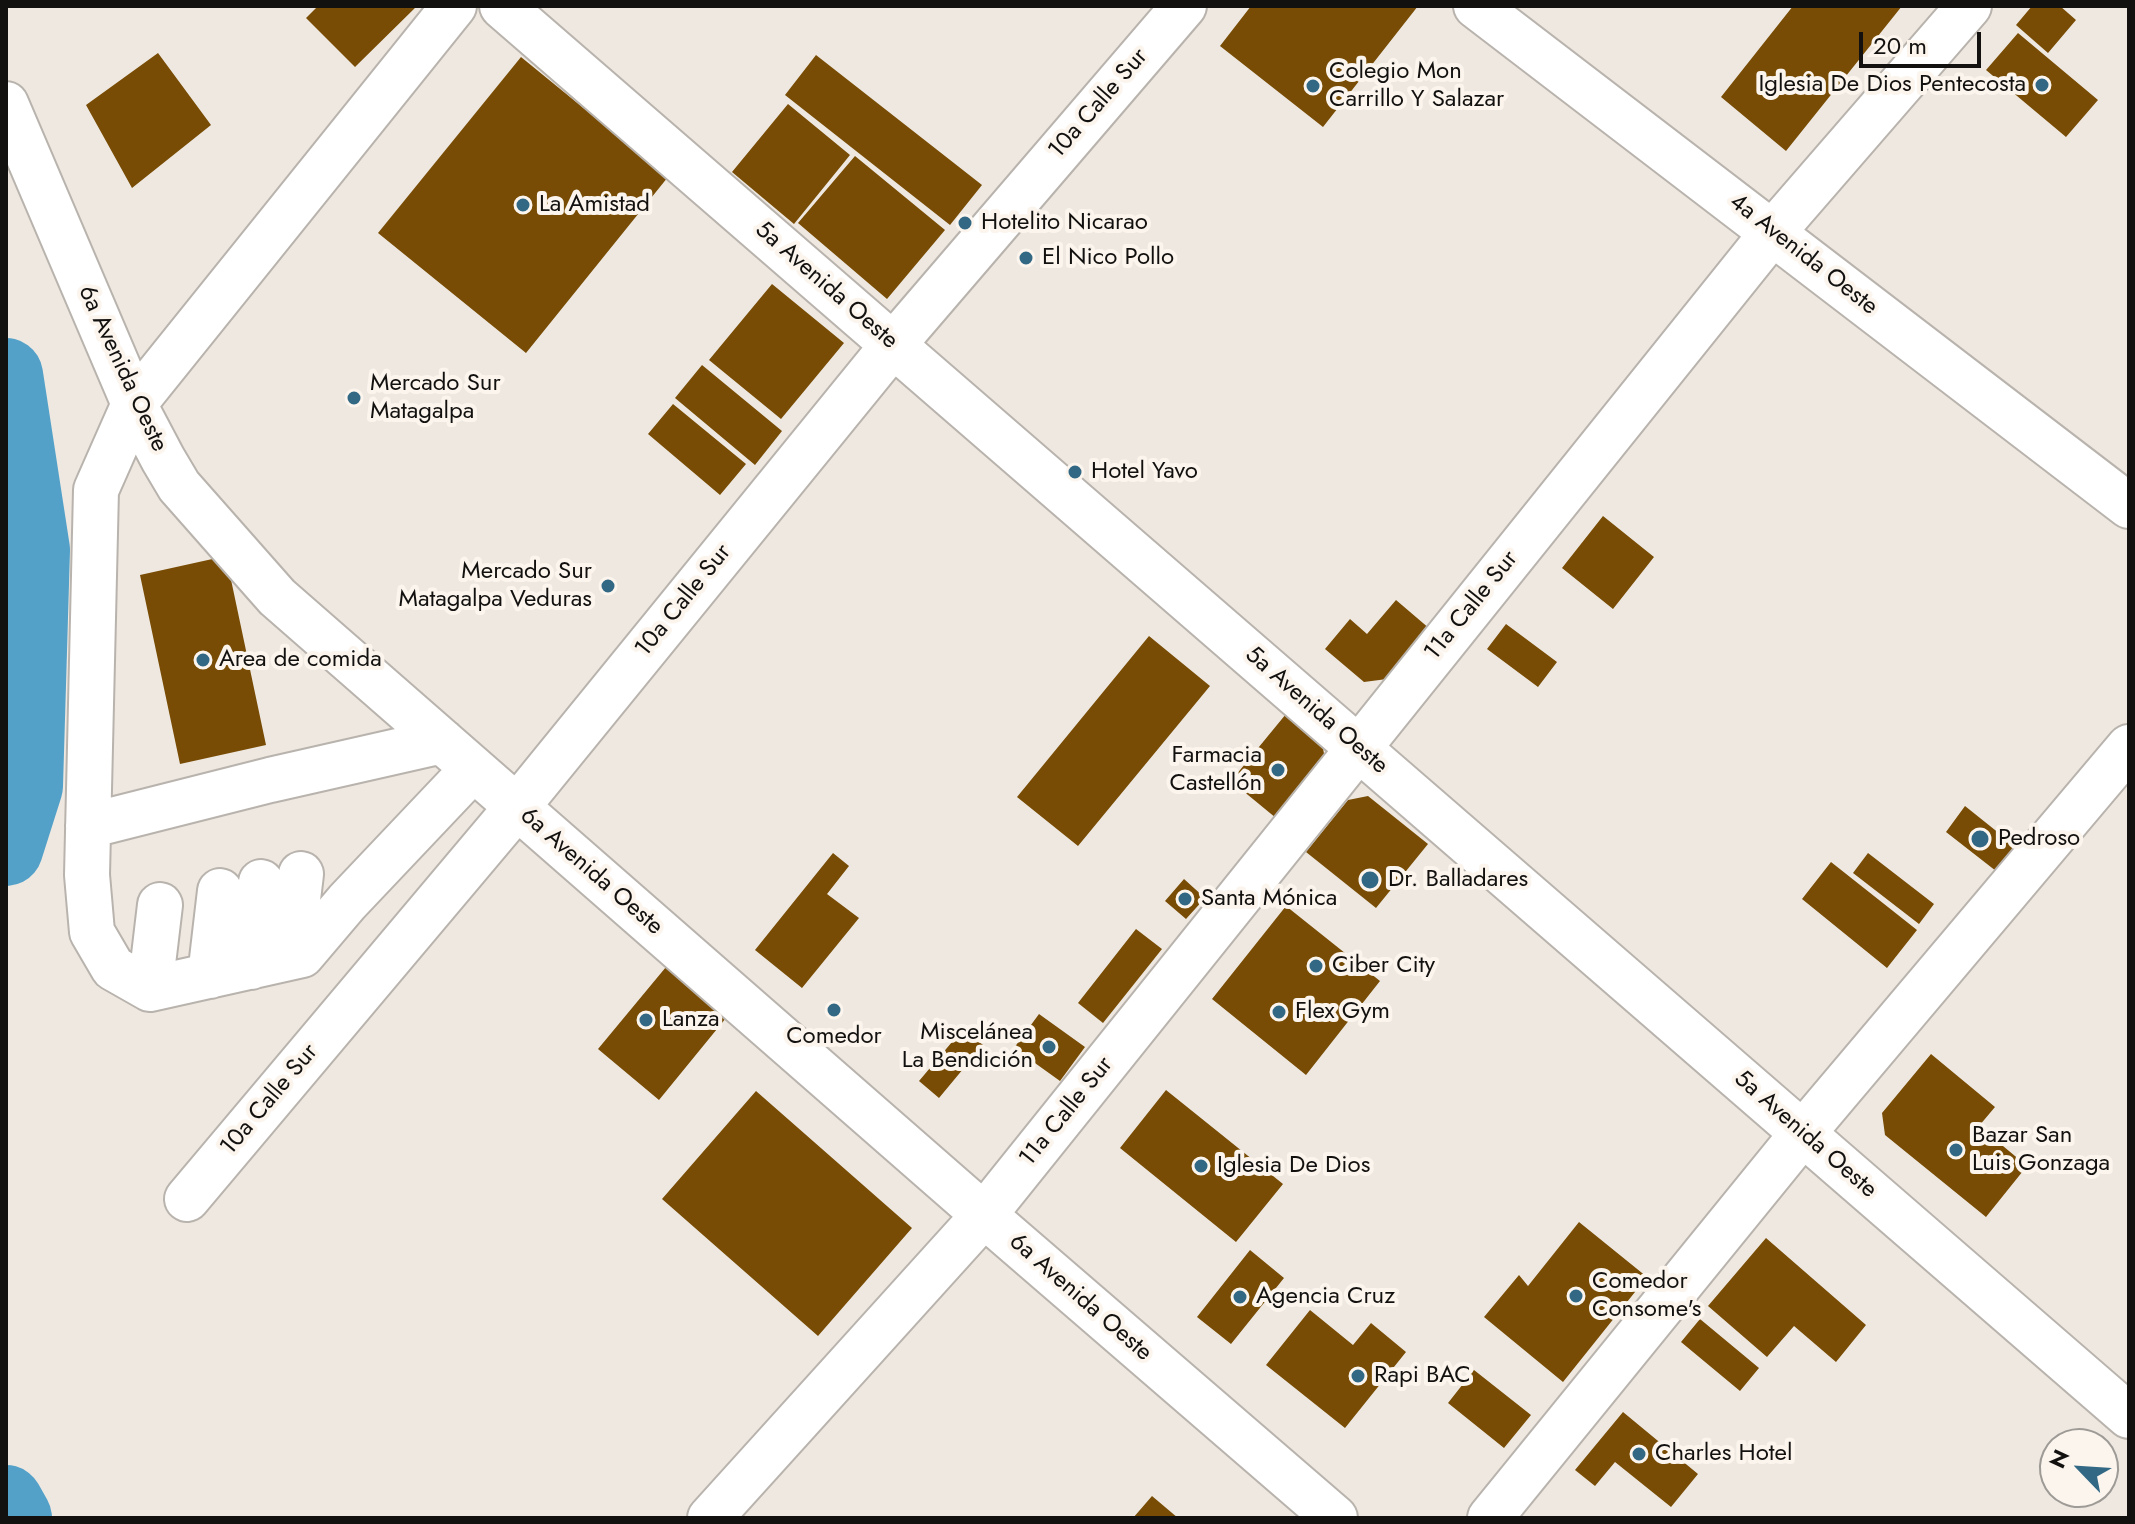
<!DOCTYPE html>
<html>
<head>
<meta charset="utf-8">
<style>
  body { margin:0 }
  #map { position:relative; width:2135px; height:1524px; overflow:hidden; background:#eee8e1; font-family:Jost,sans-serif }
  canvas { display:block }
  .frame { position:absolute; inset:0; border:8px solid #13110f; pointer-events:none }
  .north { position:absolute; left:2039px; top:1428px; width:80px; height:80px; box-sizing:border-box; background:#fbf5ee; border:2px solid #9e9a95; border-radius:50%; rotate:295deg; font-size:22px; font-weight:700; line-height:32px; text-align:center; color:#13110f }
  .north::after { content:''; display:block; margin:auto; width:28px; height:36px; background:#326884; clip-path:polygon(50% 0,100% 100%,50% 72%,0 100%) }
  .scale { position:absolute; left:1859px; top:32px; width:122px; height:36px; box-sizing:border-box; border:4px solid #13110f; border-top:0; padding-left:10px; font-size:24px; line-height:28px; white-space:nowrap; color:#13110f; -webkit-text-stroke:6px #fbf5ee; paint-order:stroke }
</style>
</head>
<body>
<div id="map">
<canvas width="2135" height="1524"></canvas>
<div class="frame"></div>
<div class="north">N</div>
<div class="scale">20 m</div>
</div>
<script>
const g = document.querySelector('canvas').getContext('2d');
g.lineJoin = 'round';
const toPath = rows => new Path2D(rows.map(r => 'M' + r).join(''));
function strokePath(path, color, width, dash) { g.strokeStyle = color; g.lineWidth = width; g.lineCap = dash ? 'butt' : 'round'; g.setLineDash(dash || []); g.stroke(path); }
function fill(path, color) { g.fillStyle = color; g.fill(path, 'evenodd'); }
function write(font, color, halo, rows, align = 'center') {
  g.font = font + ' Jost,sans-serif'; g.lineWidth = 8; g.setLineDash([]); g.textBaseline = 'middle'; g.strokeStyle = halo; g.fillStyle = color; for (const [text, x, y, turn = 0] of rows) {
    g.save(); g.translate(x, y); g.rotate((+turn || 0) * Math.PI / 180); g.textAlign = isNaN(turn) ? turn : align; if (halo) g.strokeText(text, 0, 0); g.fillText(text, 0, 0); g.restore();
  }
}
const river = toPath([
  [6,375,33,550,26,786,6,849],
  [6,1502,15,1518]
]);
const building = toPath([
  [318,6,417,6,355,67,306,18],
  [1251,6,1418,6,1323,127,1220,46],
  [1793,6,1902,6,1786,151,1721,97],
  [2032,6,2060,6,2076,20,2048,53,2016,25],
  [2018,33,2098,100,2066,137,1986,70],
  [158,53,211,125,132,188,86,105],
  [816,55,982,185,950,225,785,95],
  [521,57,668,177,526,353,378,233],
  [788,104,850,155,794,224,732,172],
  [855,156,945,230,887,299,798,223],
  [772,284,844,343,781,419,709,360],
  [702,365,782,431,755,465,675,398],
  [673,404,746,464,720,495,648,434],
  [1603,516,1654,557,1613,609,1562,568],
  [226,556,266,745,180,764,140,575],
  [1396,600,1430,629,1387,679,1364,682,1325,649,1350,619,1367,634],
  [1506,624,1557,662,1538,687,1487,649],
  [1149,636,1210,686,1078,846,1017,797],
  [1286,714,1322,743,1325,759,1276,818,1231,781],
  [1368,796,1428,844,1376,908,1306,852,1348,800],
  [1965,806,2015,846,1996,871,1946,832],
  [833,853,849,866,827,894,859,918,802,988,755,950],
  [1868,853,1934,904,1919,924,1853,873],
  [1831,862,1917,930,1887,968,1802,899],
  [1184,879,1205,898,1186,919,1165,901],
  [1286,906,1380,981,1306,1075,1212,999],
  [1136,929,1162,949,1103,1023,1078,1003],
  [666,967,726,1018,659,1100,598,1049],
  [1039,1014,1085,1047,1060,1081,1014,1048],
  [963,1029,983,1045,939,1098,919,1081],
  [1931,1054,1995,1107,1979,1126,2027,1166,1986,1217,1885,1135,1882,1113],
  [1166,1090,1283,1184,1236,1242,1120,1148],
  [756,1091,912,1228,818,1336,662,1199],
  [1579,1222,1647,1277,1563,1382,1484,1317,1519,1275,1528,1286],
  [1766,1238,1866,1325,1836,1362,1794,1326,1767,1357,1708,1306],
  [1250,1250,1284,1278,1231,1344,1197,1317],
  [1310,1310,1353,1345,1371,1323,1406,1352,1345,1428,1266,1365],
  [1700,1319,1759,1368,1740,1391,1681,1342],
  [1474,1370,1531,1415,1504,1448,1448,1403],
  [1623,1412,1698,1474,1671,1507,1615,1462,1595,1486,1575,1470],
  [1152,1496,1178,1518,1133,1518]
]);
const minor = toPath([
  [454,6,134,404,96,490,87,875,92,932,113,968,150,989,302,955,347,902,473,769],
  [502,6,2129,1416],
  [1476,6,2129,506],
  [6,104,134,404,163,459,179,486,277,597,984,1215,1335,1518],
  [88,826,270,780,442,741],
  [291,957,301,874],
  [251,967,261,882],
  [210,976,220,891],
  [150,989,160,905],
  [187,1199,517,807,893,345,1184,6],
  [710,1518,984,1215,1773,232,1969,6],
  [1490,1518,1803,1133,2129,747]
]);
const markers = [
  [2042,85,8,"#326884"],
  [1313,86,8,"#326884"],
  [523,205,8,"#326884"],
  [965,223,8,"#326884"],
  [1026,258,8,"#326884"],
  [354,398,8,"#326884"],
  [1075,472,8,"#326884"],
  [608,586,8,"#326884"],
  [203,660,8,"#326884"],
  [1278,770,8,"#326884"],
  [1980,839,10,"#326884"],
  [1370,880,10,"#326884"],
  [1185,899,8,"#326884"],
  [1316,966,8,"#326884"],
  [834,1010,8,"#326884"],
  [1279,1012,8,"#326884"],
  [646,1020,8,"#326884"],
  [1049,1047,8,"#326884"],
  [1956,1150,8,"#326884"],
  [1201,1166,8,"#326884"],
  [1576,1296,8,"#326884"],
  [1240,1297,8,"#326884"],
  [1358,1376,8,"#326884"],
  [1639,1454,8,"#326884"]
];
const poiNames = [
  ["Colegio Mon",1329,72],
  ["Carrillo Y Salazar",1329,100],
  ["Iglesia De Dios Pentecosta",2026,85,"right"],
  ["La Amistad",539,205],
  ["Hotelito Nicarao",981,223],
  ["El Nico Pollo",1042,258],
  ["Mercado Sur",370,384],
  ["Matagalpa",370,412],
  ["Hotel Yavo",1091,472],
  ["Mercado Sur",592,572,"right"],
  ["Matagalpa Veduras",592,600,"right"],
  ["Area de comida",219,660],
  ["Farmacia",1262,756,"right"],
  ["Castellón",1262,784,"right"],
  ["Pedroso",1998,839],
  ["Dr. Balladares",1388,880],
  ["Santa Mónica",1201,899],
  ["Ciber City",1332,966],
  ["Flex Gym",1295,1012],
  ["Lanza",662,1020],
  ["Miscelánea",1033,1033,"right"],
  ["La Bendición",1033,1061,"right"],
  ["Comedor",834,1037,"center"],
  ["Bazar San",1972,1136],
  ["Luis Gonzaga",1972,1164],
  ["Iglesia De Dios",1217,1166],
  ["Comedor",1592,1282],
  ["Consome's",1592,1310],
  ["Agencia Cruz",1256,1297],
  ["Rapi BAC",1374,1376],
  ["Charles Hotel",1655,1454]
];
const streetNames = [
  ["10a Calle Sur",1099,104,-49],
  ["4a Avenida Oeste",1803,255,38],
  ["5a Avenida Oeste",826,286,41],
  ["6a Avenida Oeste",122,369,65],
  ["10a Calle Sur",684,601,-51],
  ["11a Calle Sur",1472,606,-51],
  ["5a Avenida Oeste",1316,711,41],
  ["6a Avenida Oeste",591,872,41],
  ["10a Calle Sur",270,1100,-50],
  ["11a Calle Sur",1067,1112,-51],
  ["5a Avenida Oeste",1805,1135,41],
  ["6a Avenida Oeste",1080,1298,41]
];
strokePath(river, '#53a1c9', 74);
fill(building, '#784c04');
strokePath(minor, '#b9b3ad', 48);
strokePath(minor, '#fff', 44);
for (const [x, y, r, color] of markers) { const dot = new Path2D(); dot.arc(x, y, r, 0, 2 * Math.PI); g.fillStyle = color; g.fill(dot); strokePath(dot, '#fbf5ee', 3); }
write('24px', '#13110f', '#fbf5ee', poiNames, 'left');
write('24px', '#13110f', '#fbf5ee', streetNames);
</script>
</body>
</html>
